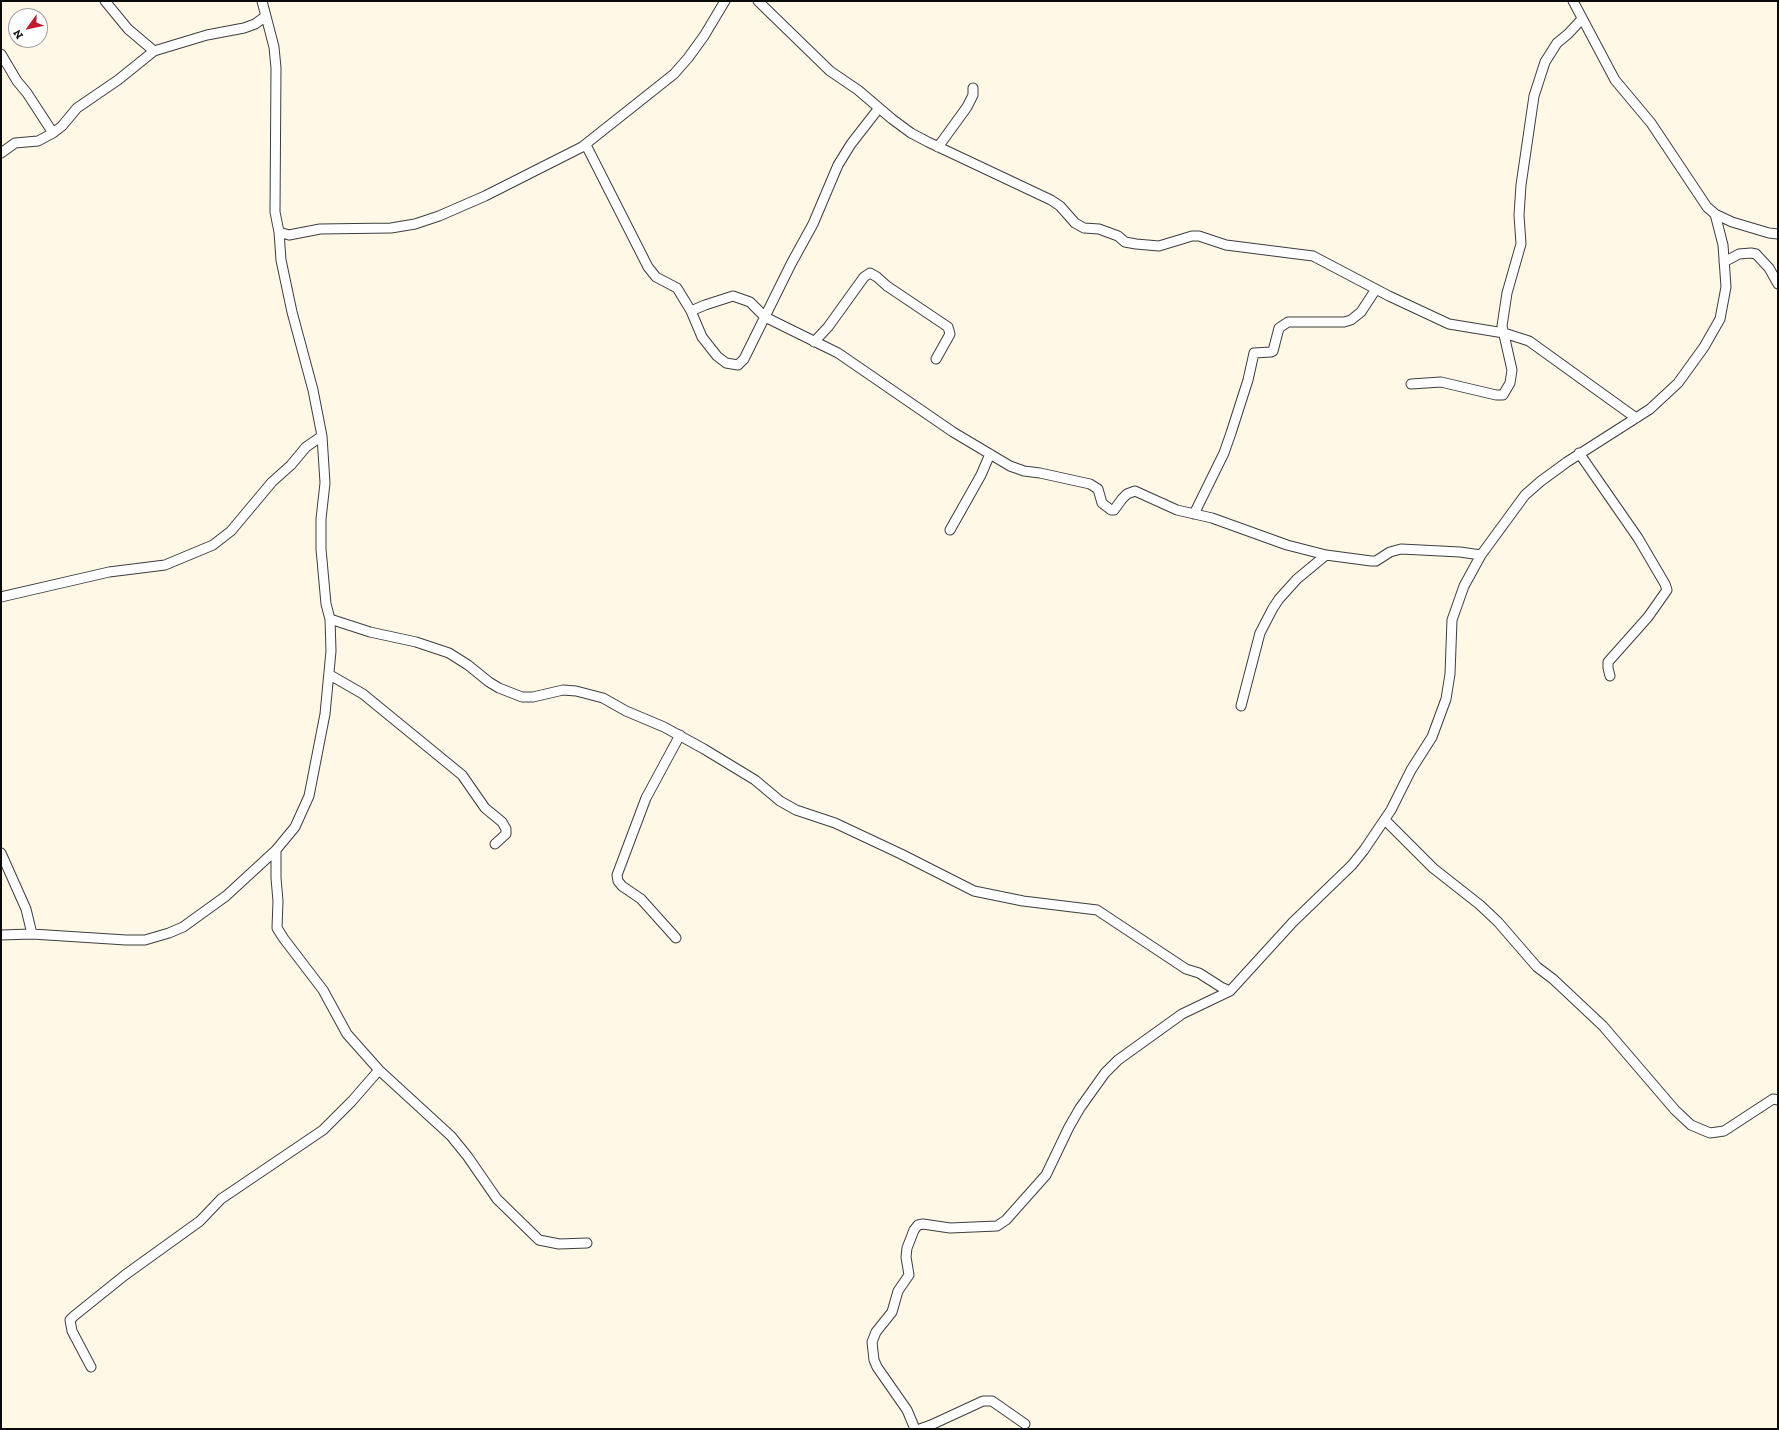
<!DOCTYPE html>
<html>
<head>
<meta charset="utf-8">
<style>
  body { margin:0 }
  #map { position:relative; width:1779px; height:1430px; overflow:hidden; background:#fff8e7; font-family:"Zilla Slab",serif }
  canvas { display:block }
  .frame { position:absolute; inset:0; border:2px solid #0a0a0a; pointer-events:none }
  .north { position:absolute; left:8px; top:8px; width:40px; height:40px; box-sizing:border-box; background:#fff; border:1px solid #9d9d9d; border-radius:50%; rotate:237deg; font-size:11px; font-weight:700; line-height:16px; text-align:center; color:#0a0a0a }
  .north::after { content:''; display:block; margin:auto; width:14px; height:18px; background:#c3192f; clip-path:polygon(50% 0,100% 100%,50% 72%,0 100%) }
</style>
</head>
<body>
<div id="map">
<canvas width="1779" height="1430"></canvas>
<div class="frame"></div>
<div class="north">N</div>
</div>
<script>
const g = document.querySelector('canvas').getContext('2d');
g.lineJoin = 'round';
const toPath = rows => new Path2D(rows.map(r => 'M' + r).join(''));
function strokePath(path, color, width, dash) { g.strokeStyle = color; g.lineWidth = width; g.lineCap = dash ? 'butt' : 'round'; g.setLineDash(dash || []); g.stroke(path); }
const minor = toPath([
  [105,1,128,29,154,51],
  [262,1,274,47,276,68,275,212,279,232,289,235,320,229,391,228,415,224,439,216,485,196,582,147,674,74,688,58,704,36,725,1],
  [758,1,830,71,858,90,892,119,911,133,928,142,1051,200,1060,206,1075,223,1084,228,1099,229,1118,236,1125,242,1136,244,1159,246,1192,236,1199,236,1226,245,1313,256,1389,296,1449,324,1504,333,1529,341,1636,418],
  [1573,1,1615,80,1651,123,1707,207,1715,214,1732,222,1769,233,1778,234],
  [1,54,17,81,27,93,53,133],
  [586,145,648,267,656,277,677,288,691,311,702,337,717,356,726,363,738,365,744,359,791,264,813,224,838,165,851,144,879,108],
  [938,147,967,107,973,95,973,88],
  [1,153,15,143,38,141,53,133,62,126,77,108,118,80,154,51,207,35,244,28,255,24,266,16],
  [1724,262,1739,254,1751,253,1756,254,1769,268,1778,284],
  [691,311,705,305,733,296,750,302,765,317,838,353,953,432,1010,466,1024,471,1040,473,1090,484,1098,489,1102,503,1111,510,1114,510,1122,499,1127,494,1135,491,1177,510,1212,518,1287,545,1326,555,1371,561,1376,561,1390,552,1401,549,1460,552,1481,555],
  [814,342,828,327,864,277,870,273,877,277,887,286,948,327,950,334,936,359],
  [1411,384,1441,382,1496,395,1503,395,1510,383,1512,370,1502,326,1507,293,1521,244,1519,215,1521,185,1534,96,1545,62,1557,43,1568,34,1582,19],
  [1579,453,1638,538,1665,584,1667,590,1648,617,1608,662,1608,668,1610,676],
  [1194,514,1224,453,1231,433,1248,380,1254,353,1271,352,1273,351,1279,328,1288,322,1344,322,1351,320,1361,312,1376,289],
  [950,530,981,475,990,454],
  [1,597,109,572,165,565,213,545,231,531,272,482,291,465,306,447,322,436],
  [330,619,370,632,416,642,449,653,468,665,489,682,499,688,522,697,533,697,563,690,576,691,603,698,626,711,664,727,704,749,755,780,780,801,796,810,835,823,901,854,974,891,1023,901,1097,910,1186,969,1199,973,1221,987,1230,991],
  [330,675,363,694,462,775,485,808,502,822,506,829,506,834,495,844],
  [1241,706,1260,633,1273,608,1279,599,1297,579,1326,555],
  [1385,820,1433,868,1480,905,1498,922,1537,967,1553,979,1603,1026,1675,1110,1691,1125,1710,1133,1724,1131,1773,1099,1778,1100],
  [276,850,276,878,278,901,277,928,284,939,323,990,347,1034,379,1070,451,1136,468,1157,497,1199,539,1240,559,1244,587,1243],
  [1,853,26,909,32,934],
  [1,935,32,934,126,940,145,940,169,933,183,927,226,896,276,850,295,827,309,796,325,714,331,651,330,619,326,604,321,549,321,519,325,483,322,436,313,390,292,312,281,260,279,232],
  [676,938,641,899,622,886,618,881,617,875,646,798,680,735],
  [91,1367,72,1331,70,1320,74,1316,125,1275,200,1221,221,1199,323,1130,352,1101,379,1070],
  [915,1429,907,1410,877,1367,874,1360,872,1342,876,1332,892,1312,898,1291,909,1275,906,1257,907,1248,914,1230,918,1225,923,1224,950,1228,997,1226,1006,1220,1046,1175,1069,1127,1080,1108,1105,1073,1118,1060,1182,1014,1230,991,1293,922,1352,865,1364,850,1391,810,1411,770,1432,737,1446,699,1450,674,1452,620,1464,586,1481,555,1525,495,1541,481,1567,462,1650,409,1678,383,1704,347,1720,319,1726,287,1723,245,1715,214],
  [920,1429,931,1425,983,1401,992,1401,1025,1424]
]);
strokePath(minor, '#3d3d3d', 11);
strokePath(minor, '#fff', 9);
</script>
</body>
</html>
